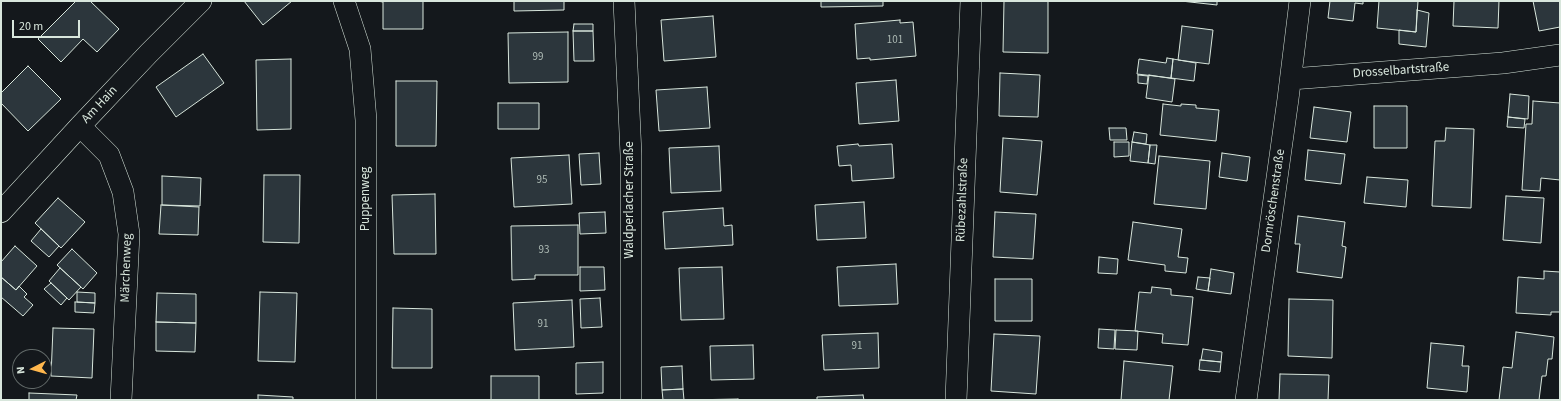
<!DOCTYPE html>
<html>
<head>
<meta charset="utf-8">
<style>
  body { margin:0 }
  #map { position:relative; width:1561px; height:401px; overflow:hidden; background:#14181c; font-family:"Source Sans 3",sans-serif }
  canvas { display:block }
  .frame { position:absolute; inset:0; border:2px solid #d8e6dc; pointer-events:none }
  .north { position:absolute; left:12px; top:349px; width:40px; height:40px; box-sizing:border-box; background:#14181c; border:1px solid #626a69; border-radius:50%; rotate:264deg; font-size:11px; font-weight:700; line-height:16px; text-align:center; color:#d8e6dc }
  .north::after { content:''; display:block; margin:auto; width:14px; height:18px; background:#ffb74d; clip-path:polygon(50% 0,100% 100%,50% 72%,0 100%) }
  .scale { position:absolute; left:12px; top:20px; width:68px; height:18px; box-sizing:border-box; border:2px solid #d8e6dc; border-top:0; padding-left:5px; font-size:12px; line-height:14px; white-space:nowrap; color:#d8e6dc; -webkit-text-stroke:3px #14181c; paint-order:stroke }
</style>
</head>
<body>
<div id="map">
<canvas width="1561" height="401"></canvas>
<div class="frame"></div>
<div class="north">N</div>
<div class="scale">20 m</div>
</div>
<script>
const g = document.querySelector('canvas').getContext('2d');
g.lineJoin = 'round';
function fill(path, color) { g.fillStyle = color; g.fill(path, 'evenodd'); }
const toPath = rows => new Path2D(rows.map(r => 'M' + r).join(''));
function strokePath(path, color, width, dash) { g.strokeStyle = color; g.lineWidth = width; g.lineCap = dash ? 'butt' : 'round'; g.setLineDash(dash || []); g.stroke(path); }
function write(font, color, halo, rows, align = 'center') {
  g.font = font + ' "Source Sans 3",sans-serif'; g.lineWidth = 3; g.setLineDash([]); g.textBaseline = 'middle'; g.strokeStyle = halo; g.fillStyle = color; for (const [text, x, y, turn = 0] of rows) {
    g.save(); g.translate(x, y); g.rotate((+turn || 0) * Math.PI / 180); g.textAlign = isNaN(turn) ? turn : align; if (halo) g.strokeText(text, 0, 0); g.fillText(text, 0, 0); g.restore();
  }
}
const building = toPath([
  [76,1,90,1,119,29,97,52,83,39,61,62,38,39,76,1],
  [244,1,292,1,263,25,244,1],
  [423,1,423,29,383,29,383,2,377,1,423,1],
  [514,1,564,1,564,10,514,11,514,1],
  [821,1,883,1,883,6,821,7,821,1],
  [1004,1,1048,1,1048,53,1003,52,1004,1],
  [1181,1,1217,1,1217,5,1181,1],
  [1330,1,1363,1,1363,4,1355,3,1353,21,1328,18,1330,1],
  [1379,1,1418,1,1416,32,1377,28,1379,1],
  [1454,1,1499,1,1498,28,1453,26,1454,1],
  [1533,1,1560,1,1560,27,1539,31,1533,1],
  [1417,10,1429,13,1426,47,1399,44,1399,30,1416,32,1417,10],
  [713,16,716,57,664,61,661,20,713,16],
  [900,20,900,23,913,22,916,56,870,60,870,58,857,59,855,24,900,20],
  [574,24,593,24,593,31,573,31,574,24],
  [1182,26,1213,30,1209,64,1178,60,1182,26],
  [573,31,593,31,594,61,574,61,573,31],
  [568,32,568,82,509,83,508,33,568,32],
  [203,54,224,83,176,117,156,87,203,54],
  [1167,58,1173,59,1171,78,1137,74,1139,59,1166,63,1167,58],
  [291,59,291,129,257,130,256,60,291,59],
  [1173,59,1196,63,1194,81,1171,78,1173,59],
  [28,66,61,99,28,131,1,103,1,93,28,66],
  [1000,73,1040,75,1038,117,999,116,1000,73],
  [1138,75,1148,76,1147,84,1138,83,1138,75],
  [1149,75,1175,79,1172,102,1146,98,1149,75],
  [896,80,899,121,859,124,856,83,896,80],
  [396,81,437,81,436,146,396,146,396,81],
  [707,87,710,128,659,131,656,90,707,87],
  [1510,94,1529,96,1528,119,1508,117,1510,94],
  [1533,101,1560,103,1560,180,1541,178,1540,191,1522,190,1526,124,1532,124,1533,101],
  [498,103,539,103,539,129,498,129,498,103],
  [1163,104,1181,106,1181,104,1196,105,1196,108,1219,110,1216,141,1160,135,1163,104],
  [1374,106,1407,106,1407,148,1374,148,1374,106],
  [1314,107,1351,112,1347,142,1310,138,1314,107],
  [1508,117,1525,119,1524,128,1507,127,1508,117],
  [1109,128,1126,128,1127,140,1110,140,1109,128],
  [1446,128,1474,129,1471,208,1432,206,1435,141,1445,141,1446,128],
  [1134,132,1147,134,1146,144,1132,142,1134,132],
  [1003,138,1042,141,1037,195,1000,192,1003,138],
  [1114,142,1129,142,1129,156,1114,157,1114,142],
  [1132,142,1150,145,1148,163,1130,161,1132,142],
  [858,144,859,146,892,144,894,178,852,181,851,165,839,166,837,146,858,144],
  [1150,145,1157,145,1155,164,1148,163,1150,145],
  [719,146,721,191,671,193,669,148,719,146],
  [1308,150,1345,154,1341,184,1305,180,1308,150],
  [599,153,601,184,581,185,579,154,599,153],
  [1222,153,1250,157,1247,181,1219,177,1222,153],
  [569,155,572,204,514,207,511,158,569,155],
  [1159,156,1210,161,1206,209,1154,204,1159,156],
  [264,175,300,175,299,243,263,242,264,175],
  [162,176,201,178,200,206,162,205,162,176],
  [1367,177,1408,180,1406,207,1364,203,1367,177],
  [435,194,436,254,394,254,392,195,435,194],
  [1506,196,1544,198,1541,243,1503,240,1506,196],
  [58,198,85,222,61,248,35,223,58,198],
  [864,202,866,238,817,240,815,205,864,202],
  [161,205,199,207,198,235,159,234,161,205],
  [723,208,724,226,732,225,733,245,665,249,663,212,723,208],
  [605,212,606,233,580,234,579,213,605,212],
  [995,212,1036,214,1033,259,993,257,995,212],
  [1298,216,1345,222,1342,246,1346,247,1342,278,1297,272,1300,244,1295,244,1298,216],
  [1133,222,1182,229,1178,257,1188,258,1186,273,1165,271,1165,265,1128,260,1133,222],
  [578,225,578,275,535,275,535,279,512,280,511,226,578,225],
  [41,229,59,246,49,257,31,241,41,229],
  [15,246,37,266,16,290,1,277,1,262,15,246],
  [72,249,97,273,83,289,57,265,72,249],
  [1099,257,1118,259,1117,274,1098,273,1099,257],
  [896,264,898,304,839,306,837,267,896,264],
  [580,267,604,267,605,290,580,291,580,267],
  [722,267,724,319,681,320,679,268,722,267],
  [60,268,81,287,69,300,49,281,60,268],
  [1211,269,1234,273,1231,294,1208,291,1211,269],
  [1544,271,1560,272,1560,312,1551,312,1551,315,1516,313,1518,277,1544,279,1544,271],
  [1,277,16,290,19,286,27,294,24,297,33,305,23,316,1,297,1,277],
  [1198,277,1210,278,1208,291,1196,289,1198,277],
  [995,279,1032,279,1032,321,995,321,995,279],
  [51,283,67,298,61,305,44,289,51,283],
  [1152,287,1171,289,1171,295,1193,297,1188,345,1162,343,1163,334,1135,331,1139,292,1151,293,1152,287],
  [77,292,95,293,95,303,77,302,77,292],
  [260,292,297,293,295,362,258,361,260,292],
  [157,293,196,294,196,323,156,322,157,293],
  [600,298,602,327,581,328,580,299,600,298],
  [1289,299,1333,300,1332,358,1288,356,1289,299],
  [572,300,574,347,515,350,513,303,572,300],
  [75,302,95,303,94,313,75,312,75,302],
  [393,308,432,309,432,368,392,368,393,308],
  [156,322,196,323,195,352,156,351,156,322],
  [53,328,94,329,92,378,51,376,53,328],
  [1099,329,1115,330,1114,349,1098,348,1099,329],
  [1116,330,1138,331,1137,350,1115,349,1116,330],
  [1516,332,1554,337,1552,359,1548,359,1546,376,1542,376,1539,400,1499,400,1503,367,1512,368,1516,332],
  [878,333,879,368,824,370,822,335,878,333],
  [994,334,1040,336,1036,394,991,391,994,334],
  [1431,343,1464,346,1462,366,1469,366,1467,392,1427,388,1431,343],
  [753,345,754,379,711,380,710,346,753,345],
  [1203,349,1222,352,1221,362,1201,360,1203,349],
  [1200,360,1221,362,1220,372,1199,370,1200,360],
  [1124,361,1173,366,1169,400,1121,400,1124,361],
  [603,362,603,393,576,394,576,363,603,362],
  [682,366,683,389,662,390,661,367,682,366],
  [1280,374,1329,375,1328,400,1279,400,1280,374],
  [491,376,539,376,539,400,491,400,491,376],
  [683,389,684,400,663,400,662,390,683,389],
  [29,393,77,395,76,400,29,400,29,393],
  [258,395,293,397,293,400,258,400,258,395],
  [863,395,864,400,817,400,817,397,863,395],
  [738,399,738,400,687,400,738,399]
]);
const minor = toPath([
  [344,1,360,49,366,120,366,400],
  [624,1,631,155,631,400],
  [1291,79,1503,63,1560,55],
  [80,126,109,155,123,192,129,234,121,400],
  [1,212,80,126,149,53,201,1],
  [956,400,971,1],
  [1246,400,1288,99,1300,1]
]);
const numberNames = [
  ["101",895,41],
  ["99",538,58],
  ["95",542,181],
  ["93",544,251],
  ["91",543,325],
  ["91",857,347]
];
const streetNames = [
  ["Drosselbartstraße",1401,71,-4],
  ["Am Hain",100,105,-47],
  ["Puppenweg",366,199,-90],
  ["Waldperlacher Straße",630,200,-90],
  ["Rübezahlstraße",963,200,-88],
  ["Dornröschenstraße",1274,201,-82],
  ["Märchenweg",127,268,-88]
];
fill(building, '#2c363c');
strokePath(building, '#d8e6dc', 1);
strokePath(minor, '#d8e6dc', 22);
strokePath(minor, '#14181c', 21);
write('11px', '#adbab4', null, numberNames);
write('13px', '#d8e6dc', '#14181c', streetNames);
</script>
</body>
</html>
